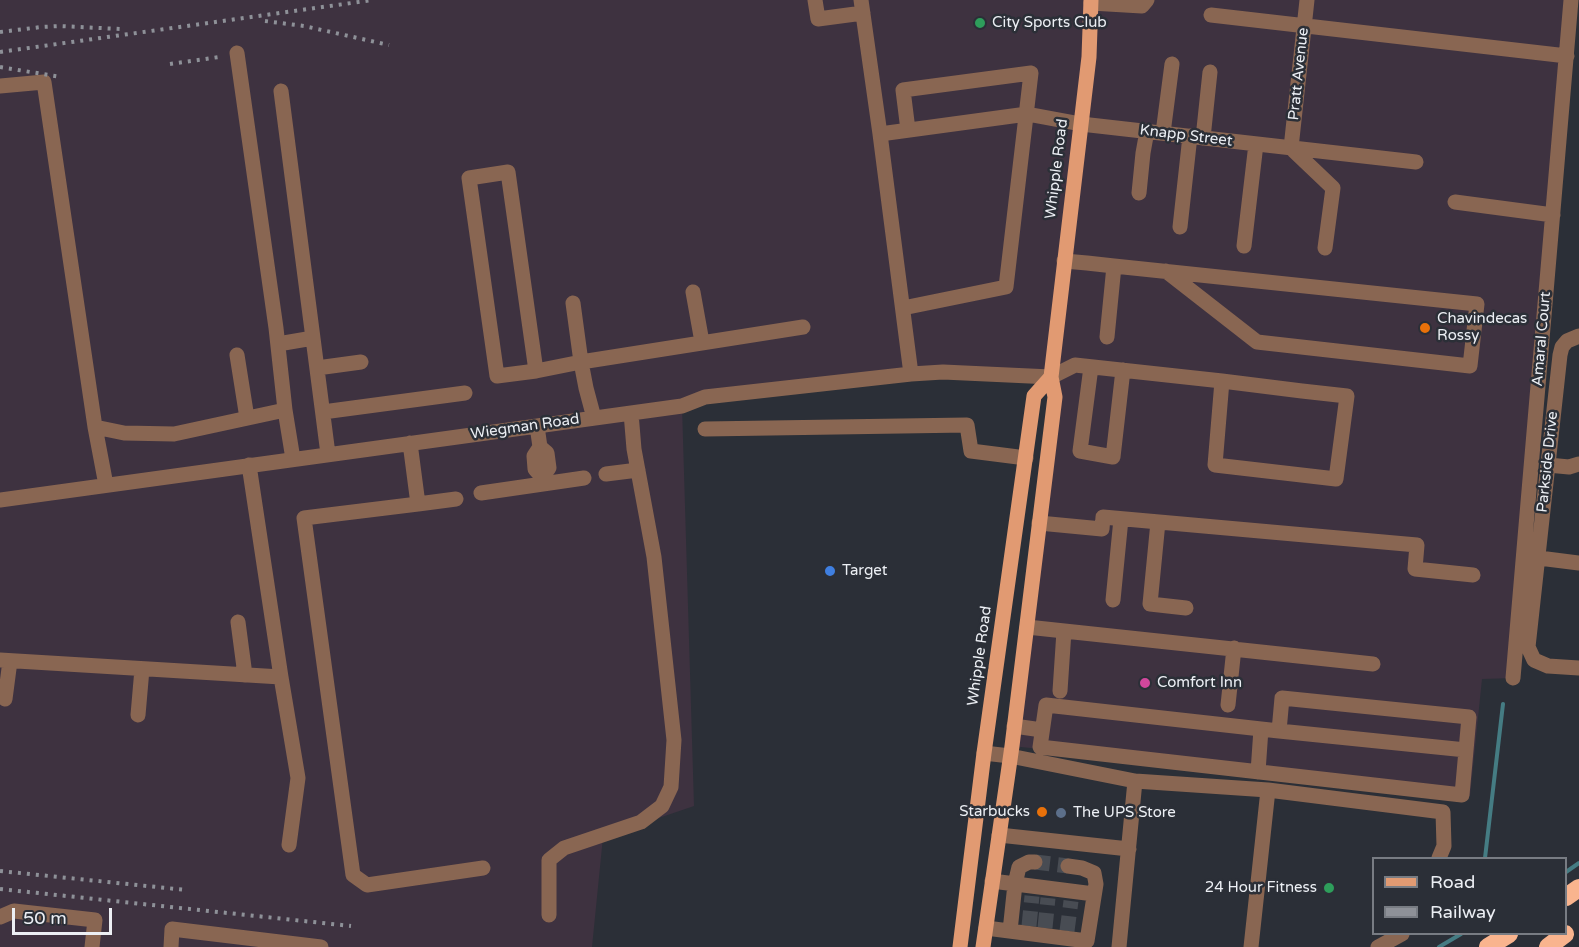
<!DOCTYPE html>
<html>
<head>
<meta charset="utf-8">
<style>
  body { margin:0 }
  #map { position:relative; width:1579px; height:947px; overflow:hidden; background:#2b2f37; font-family:"Varela Round",sans-serif }
  canvas { display:block }
  .legend { position:absolute; left:1372px; top:857px; width:195px; height:78px; box-sizing:border-box; background:#2b2f37; border:2px solid #787c83; margin:0; padding:8px 10px; list-style:none; font-size:18px; color:#eceff4 }
  .legend li { display:flex; align-items:center; gap:12px; height:30px }
  .legend b { width:30px; border:2px solid #787c83 }
  .scale { position:absolute; left:12px; top:908px; width:100px; height:27px; box-sizing:border-box; border:3px solid #eceff4; border-top:0; padding-left:8px; font-size:18px; line-height:21px; white-space:nowrap; color:#eceff4; -webkit-text-stroke:4px #2b2f37; paint-order:stroke }
</style>
</head>
<body>
<div id="map">
<canvas width="1579" height="947"></canvas>
<ul class="legend">
<li><b style="height:8px;background:#e19a72"></b>Road</li>
<li><b style="height:8px;background:#8e9198"></b>Railway</li>
</ul>
<div class="scale">50 m</div>
</div>
<script>
const g = document.querySelector('canvas').getContext('2d');
g.lineJoin = 'round';
function fill(path, color) { g.fillStyle = color; g.fill(path, 'evenodd'); }
const toPath = rows => new Path2D(rows.map(r => 'M' + r).join(''));
function strokePath(path, color, width, dash) { g.strokeStyle = color; g.lineWidth = width; g.lineCap = dash ? 'butt' : 'round'; g.setLineDash(dash || []); g.stroke(path); }
function write(font, color, halo, rows, align = 'center') {
  g.font = font + ' "Varela Round",sans-serif'; g.lineWidth = 5; g.setLineDash([]); g.textBaseline = 'middle'; g.strokeStyle = halo; g.fillStyle = color; for (const [text, x, y, turn = 0] of rows) {
    g.save(); g.translate(x, y); g.rotate((+turn || 0) * Math.PI / 180); g.textAlign = isNaN(turn) ? turn : align; if (halo) g.strokeText(text, 0, 0); g.fillText(text, 0, 0); g.restore();
  }
}
const industrial = toPath([
  [0,0,1572,0,1513,678,1482,679,1470,796,1012,746,1051,378,943,372,682,406,694,806,603,837,592,947,0,947]
]);
const stream = toPath([
  [1485,858,1503,704],
  [1566,872,1579,863],
  [1439,947,1461,934]
]);
const minorTunnel = toPath([
  [1035,862,1068,866],
  [1029,926,1032,896],
  [1045,928,1048,898],
  [1067,931,1071,901]
]);
const minor = toPath([
  [815,0,818,19,863,13],
  [861,0,880,134,1027,114,1081,124,1416,162],
  [1091,3,1142,6,1147,0],
  [1211,15,1567,56],
  [237,53,276,328,285,410],
  [0,86,44,82,95,427,106,485],
  [281,91,328,454],
  [1163,133,1172,64],
  [880,134,911,374],
  [1203,138,1210,72],
  [1291,148,1307,0],
  [1291,148,1333,188,1325,248],
  [1139,193,1143,153,1147,131],
  [1455,202,1553,215],
  [1180,227,1190,136],
  [1244,246,1256,144],
  [1064,261,1087,263,1114,266,1477,304,1470,366,1257,342,1166,271],
  [693,292,702,342],
  [903,308,1006,287,1031,73,903,90,908,130],
  [1579,336,1567,341,1562,347,1560,355,1528,647,1534,660,1548,666,1579,668],
  [1107,337,1114,266],
  [278,344,313,338],
  [237,355,247,418],
  [1091,367,1080,451,1113,457,1123,370],
  [317,368,361,362],
  [536,371,508,172,469,178,497,376,536,371,581,362,573,303],
  [323,412,465,393],
  [594,418,586,388,581,362,803,327],
  [537,426,540,447,547,453,549,468,542,477],
  [95,427,124,433,174,434,285,410,293,459],
  [705,429,967,425,971,451,1026,458],
  [410,443,418,504,304,518,353,875,367,885,483,868],
  [540,447,534,456,535,469,542,477,543,484],
  [249,465,281,677],
  [1548,465,1569,467,1579,464],
  [606,474,638,470],
  [481,493,584,478],
  [0,500,682,406,705,397,911,374,943,372,1051,377,1075,365,1222,381,1302,391,1347,396,1336,479,1215,465,1222,381],
  [418,504,456,499],
  [1158,522,1150,604,1186,608],
  [1039,523,1102,529,1103,517,1417,545,1415,569,1473,575],
  [1539,558,1579,563],
  [1113,600,1121,519],
  [238,622,245,675],
  [1027,627,1373,664],
  [0,660,281,677,298,778,289,845],
  [1513,678,1571,0],
  [1060,691,1064,631],
  [1282,698,1469,717,1462,795,1040,747,1046,705,1279,731,1282,698],
  [5,699,10,661],
  [1228,705,1234,648],
  [138,715,142,669],
  [1014,726,1042,730],
  [1279,731,1466,750],
  [984,753,1010,756,1135,781,1268,790,1443,812,1444,846,1439,858],
  [1258,772,1261,729],
  [999,835,1129,849],
  [992,881,1094,894],
  [549,915,549,860,564,848,641,822,662,806,671,787,674,740,654,557,634,449,631,413],
  [0,917,14,911,95,920,92,947],
  [986,928,1087,941,1096,884,1094,873,1082,868,1068,866],
  [1010,931,1015,884,1019,867,1029,862,1035,862],
  [171,947,172,929,321,947],
  [1119,947,1135,781],
  [1251,947,1268,790],
  [1378,947,1402,934]
]);
const major = toPath([
  [960,947,984,753,1034,396,1051,377],
  [983,947,1012,746,1055,397,1051,377,1089,57,1091,0]
]);
const highway = toPath([
  [1566,897,1579,888],
  [1488,947,1509,934],
  [1548,947,1565,934]
]);
const rail = toPath([
  [265,21,304,26,389,45],
  [0,32,41,27,60,26,120,29],
  [0,52,373,0],
  [170,64,219,57],
  [0,67,61,77],
  [0,871,186,890],
  [0,889,351,926]
]);
const markers = [
  [980,23,6,"#2e9e5b"],
  [1425,328,6,"#e8710a"],
  [830,571,6,"#3f7fe0"],
  [1145,683,6,"#d1479c"],
  [1042,812,6,"#e8710a"],
  [1061,813,6,"#5c6f8a"],
  [1329,888,6,"#2e9e5b"]
];
const poiNames = [
  ["City Sports Club",992,23],
  ["Chavindecas",1437,319],
  ["Rossy",1437,336],
  ["Target",842,571],
  ["Comfort Inn",1157,683],
  ["Starbucks",1030,812,"right"],
  ["The UPS Store",1073,813],
  ["24 Hour Fitness",1317,888,"right"]
];
const streetNames = [
  ["Pratt Avenue",1299,74,-84],
  ["Knapp Street",1186,136,7],
  ["Whipple Road",1057,169,-83],
  ["Amaral Court",1542,339,-85],
  ["Wiegman Road",525,427,-8],
  ["Parkside Drive",1548,462,-84],
  ["Whipple Road",980,656,-82]
];
fill(industrial, '#3e3240');
strokePath(stream, '#457c83', 4);
strokePath(minorTunnel, '#484c53', 15, [15, 8]);
strokePath(minor, '#896652', 15);
strokePath(major, '#e19a72', 15);
strokePath(highway, '#f9b48e', 18);
strokePath(rail, '#8e9198', 4, [3, 6]);
for (const [x, y, r, color] of markers) { const dot = new Path2D(); dot.arc(x, y, r, 0, 2 * Math.PI); g.fillStyle = color; g.fill(dot); strokePath(dot, '#2b2f37', 2); }
write('15px', '#eceff4', '#2b2f37', poiNames, 'left');
write('15px', '#eceff4', '#2b2f37', streetNames);
</script>
</body>
</html>
